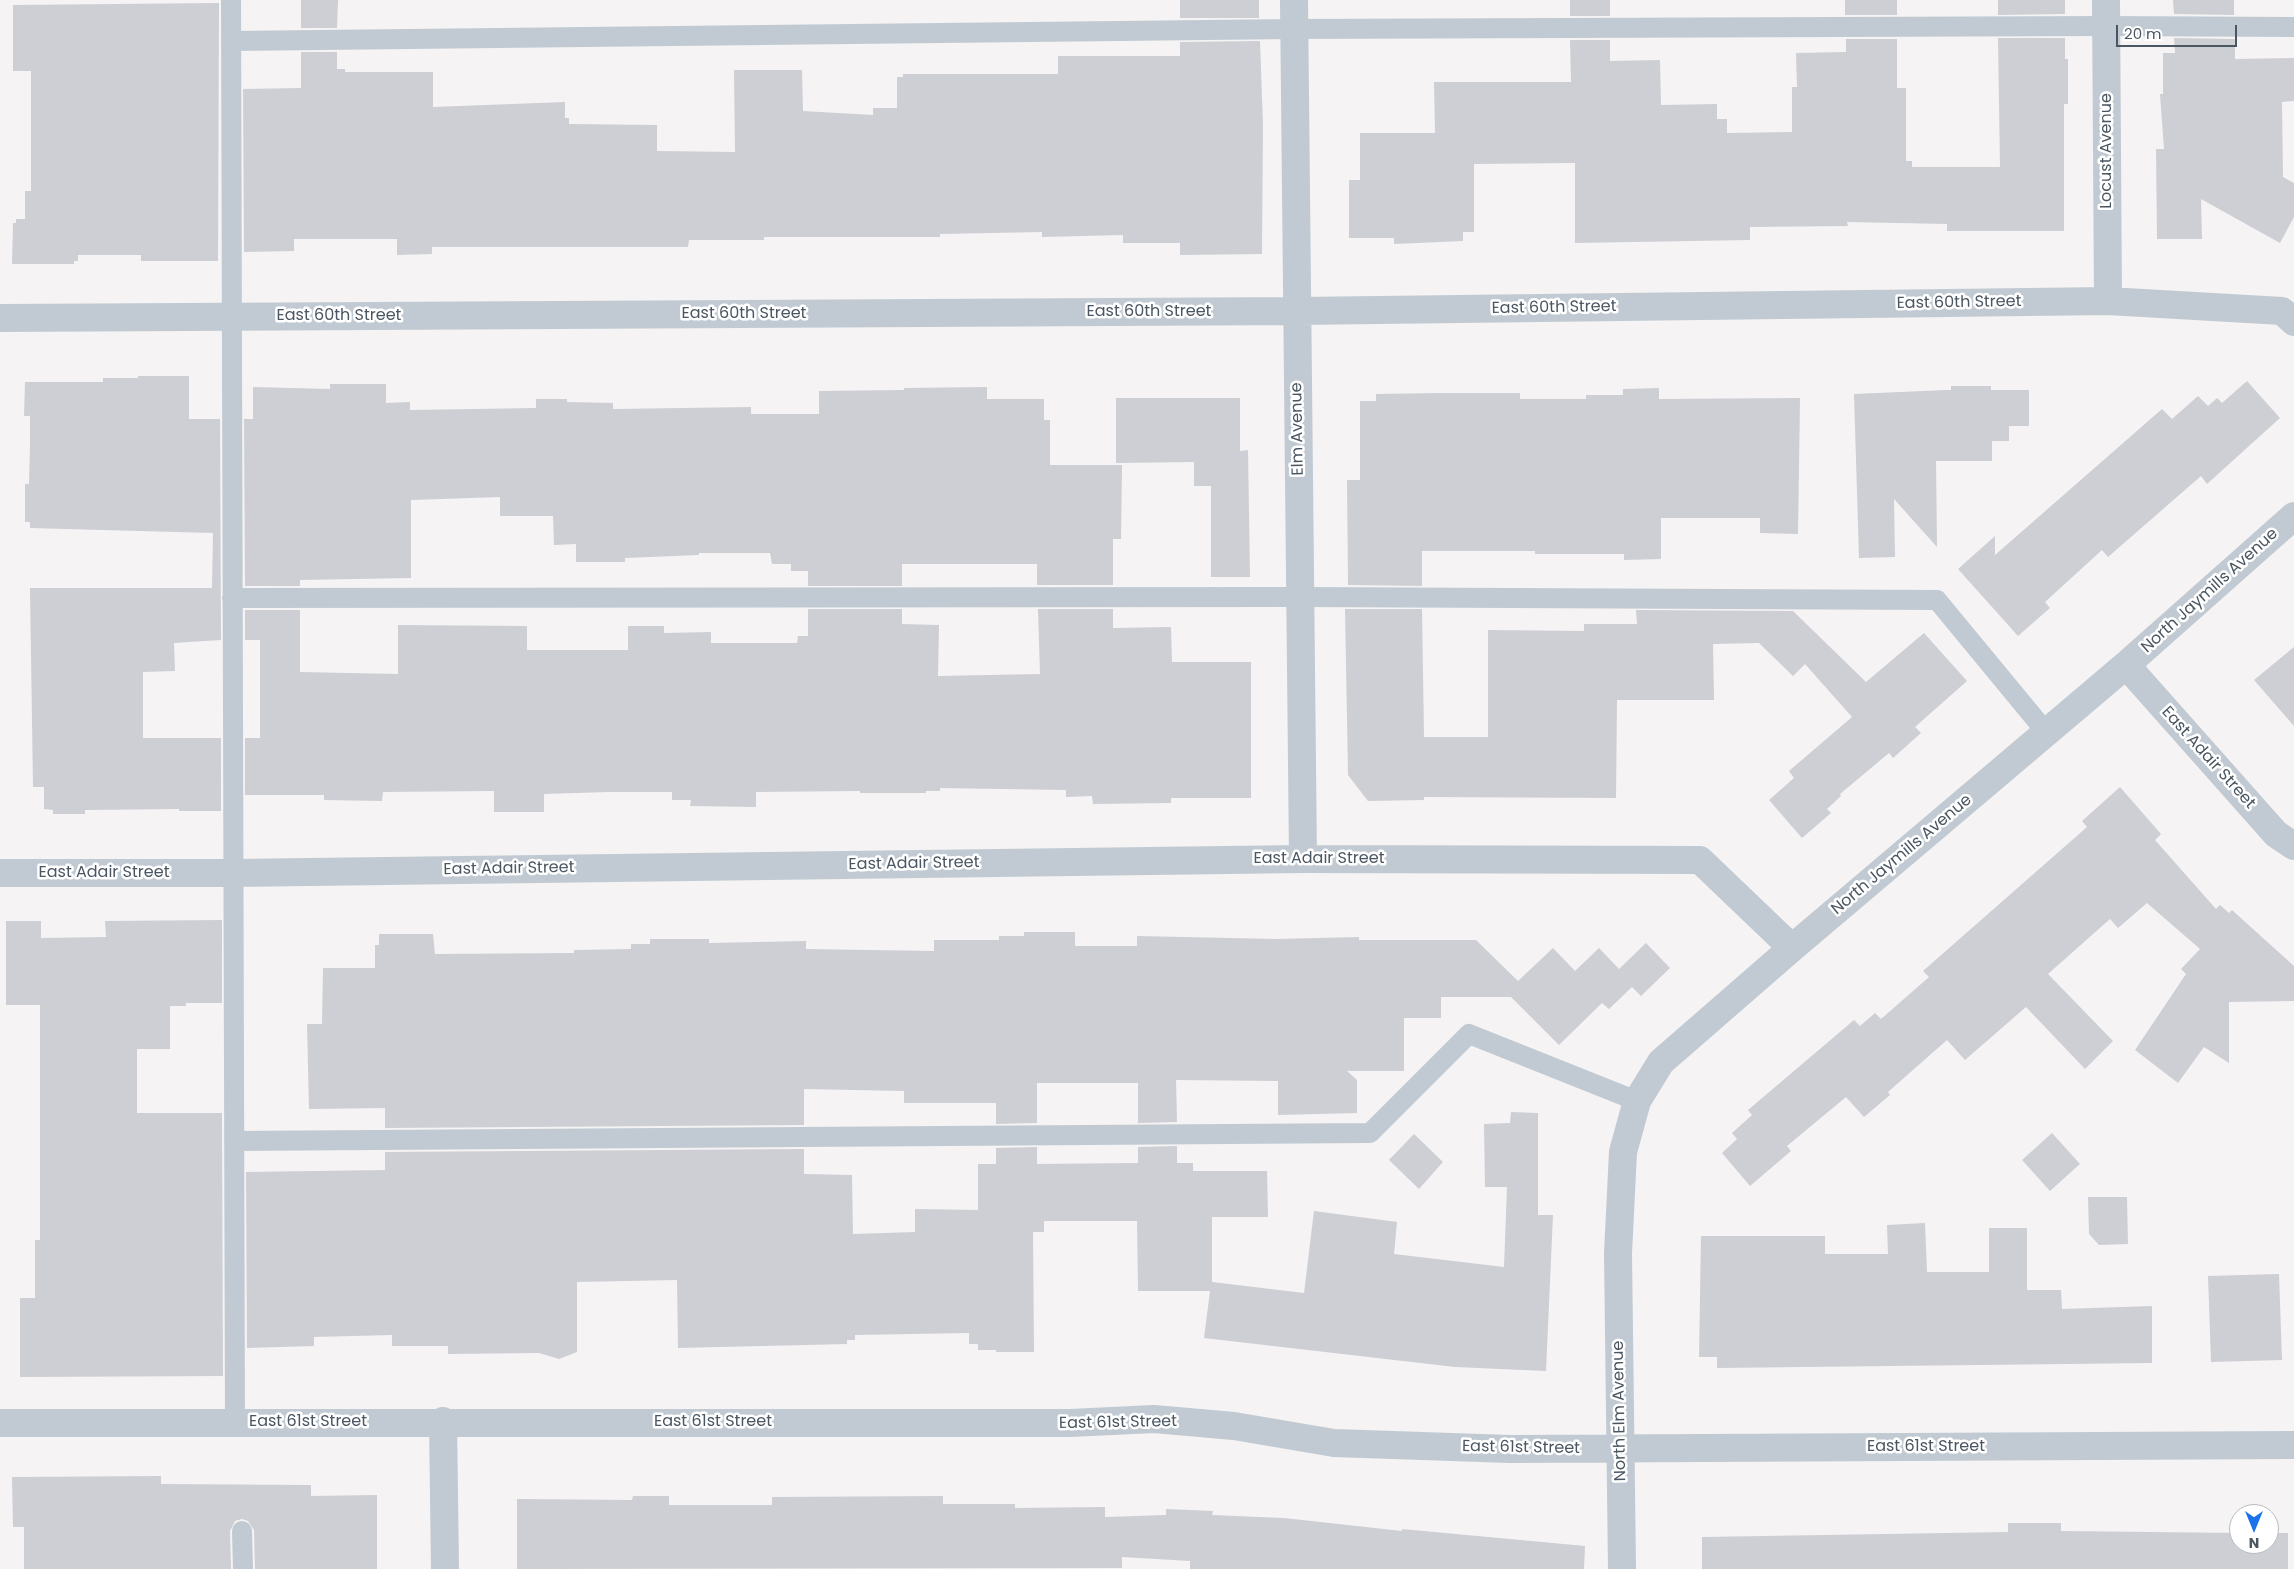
<!DOCTYPE html>
<html>
<head>
<meta charset="utf-8">
<style>
  body { margin:0 }
  #map { position:relative; width:2294px; height:1569px; overflow:hidden; background:#f5f3f3; font-family:Poppins,sans-serif }
  canvas { display:block }
  .north { position:absolute; left:2229px; top:1504px; width:50px; height:50px; box-sizing:border-box; background:#fff; border:1px solid #b7bbc0; border-radius:50%; rotate:180deg; font-size:14px; font-weight:700; line-height:20px; text-align:center; color:#4a5661 }
  .north::after { content:''; display:block; margin:auto; width:18px; height:22px; background:#1a73e8; clip-path:polygon(50% 0,100% 100%,50% 72%,0 100%) }
  .scale { position:absolute; left:2116px; top:25px; width:121px; height:22px; box-sizing:border-box; border:2px solid #4a5661; border-top:0; padding-left:6px; font-size:15px; line-height:18px; white-space:nowrap; color:#4a5661; -webkit-text-stroke:4px #fff; paint-order:stroke }
</style>
</head>
<body>
<div id="map">
<canvas width="2294" height="1569"></canvas>
<div class="north">N</div>
<div class="scale">20 m</div>
</div>
<script>
const g = document.querySelector('canvas').getContext('2d');
g.lineJoin = 'round';
function fill(path, color) { g.fillStyle = color; g.fill(path, 'evenodd'); }
const toPath = rows => new Path2D(rows.map(r => 'M' + r).join(''));
function strokePath(path, color, width, dash) { g.strokeStyle = color; g.lineWidth = width; g.lineCap = dash ? 'butt' : 'round'; g.setLineDash(dash || []); g.stroke(path); }
function write(font, color, halo, rows, align = 'center') {
  g.font = font + ' Poppins,sans-serif'; g.lineWidth = 5; g.setLineDash([]); g.textBaseline = 'middle'; g.strokeStyle = halo; g.fillStyle = color; for (const [text, x, y, turn = 0] of rows) {
    g.save(); g.translate(x, y); g.rotate((+turn || 0) * Math.PI / 180); g.textAlign = isNaN(turn) ? turn : align; if (halo) g.strokeText(text, 0, 0); g.fillText(text, 0, 0); g.restore();
  }
}
const building = toPath([
  [301,0,338,0,337,28,301,28],
  [1180,0,1259,0,1259,18,1180,18],
  [1570,0,1610,0,1610,16,1570,16],
  [1845,0,1897,0,1897,15,1845,15],
  [1998,0,2065,0,2065,14,1998,15],
  [2173,0,2234,0,2234,15,2174,14],
  [219,3,218,261,141,261,141,255,78,255,78,261,74,261,74,264,12,264,13,223,16,223,16,219,25,219,25,191,31,191,31,71,13,71,13,5],
  [1998,38,2065,38,2065,59,2068,59,2068,104,2064,104,2064,231,1947,231,1947,224,1847,222,1848,226,1750,227,1750,240,1575,243,1575,163,1474,164,1474,232,1463,232,1463,241,1394,244,1394,238,1349,238,1349,180,1360,180,1360,133,1435,133,1434,82,1571,82,1570,40,1610,40,1610,61,1660,60,1661,105,1717,104,1717,119,1727,119,1727,133,1792,132,1792,87,1797,87,1796,53,1846,52,1846,39,1897,39,1897,88,1906,88,1906,161,1912,161,1912,167,2000,167],
  [2174,38,2235,39,2235,59,2294,58,2294,101,2282,102,2283,177,2294,183,2294,217,2280,243,2201,199,2202,239,2157,239,2156,149,2164,149,2160,94,2163,94,2163,53,2175,53],
  [1260,41,1263,125,1262,254,1180,255,1180,243,1123,243,1123,235,1042,237,1042,232,940,234,940,237,764,237,764,240,689,240,688,247,432,247,432,254,397,255,397,239,294,239,294,251,244,252,243,89,301,88,301,52,337,52,337,69,345,69,345,72,433,72,433,107,565,102,565,118,569,118,569,124,657,125,657,151,735,152,734,70,802,70,803,111,873,115,873,108,897,108,897,77,903,77,903,74,1058,74,1058,56,1180,56,1180,42],
  [138,376,189,376,189,419,220,419,221,640,174,643,175,671,143,672,143,738,221,738,221,811,179,811,179,809,85,810,85,814,53,814,53,810,44,809,44,787,33,787,30,588,212,588,213,533,30,528,30,522,25,522,25,484,29,484,30,447,30,416,24,416,25,382,103,382,103,378,138,378],
  [2247,381,2280,418,2207,484,2201,476,2108,557,2102,550,2045,602,2050,608,2018,636,1958,569,1995,536,1995,555,2162,409,2172,419,2198,396,2208,406,2217,398,2222,403],
  [330,384,386,384,386,403,410,402,410,410,536,408,536,399,567,399,567,402,613,403,613,409,751,407,751,414,819,414,819,391,904,390,904,388,987,387,987,399,1044,399,1044,420,1050,420,1050,465,1122,465,1121,539,1113,539,1113,585,1037,585,1037,564,902,564,902,586,808,586,808,571,791,571,791,564,772,564,770,553,699,553,699,555,625,558,625,562,576,562,576,544,554,545,553,516,500,516,500,497,411,500,411,578,300,580,300,586,245,586,244,419,253,419,253,387,330,389],
  [1951,386,1991,386,1991,390,2029,390,2029,426,2009,426,2009,441,1992,441,1992,461,1936,461,1937,547,1894,499,1895,557,1859,558,1854,394,1947,390,1951,390],
  [1659,388,1659,399,1800,398,1798,534,1760,533,1760,518,1661,518,1661,559,1624,560,1624,554,1535,554,1535,551,1422,551,1422,586,1348,585,1347,480,1360,480,1360,401,1376,401,1376,394,1439,393,1520,393,1520,399,1586,399,1586,395,1623,395,1623,389],
  [1116,398,1240,398,1240,451,1248,450,1250,577,1211,577,1211,486,1194,486,1194,462,1116,463],
  [808,609,902,609,902,624,939,625,938,676,1040,674,1038,609,1113,609,1113,628,1171,627,1172,662,1251,662,1251,798,1171,798,1171,803,1093,804,1092,796,1066,797,1066,790,940,788,940,791,926,791,926,793,860,793,860,791,756,792,756,807,690,806,691,800,672,800,672,792,608,792,544,794,544,812,494,812,494,791,383,792,382,801,324,800,324,795,245,795,245,738,260,738,260,640,245,640,245,610,300,610,300,672,398,674,398,625,527,626,527,650,628,650,628,626,664,626,664,633,711,632,711,643,797,643,798,636,808,636],
  [1345,609,1422,609,1424,737,1488,737,1488,630,1584,631,1584,624,1637,624,1636,610,1793,611,1866,682,1924,633,1967,681,1915,727,1921,733,1893,758,1889,753,1840,794,1841,796,1827,809,1831,813,1802,838,1769,800,1794,778,1789,771,1852,717,1805,664,1793,676,1759,643,1713,644,1714,700,1617,700,1616,798,1424,797,1424,800,1368,801,1348,775],
  [2294,647,2294,726,2254,680],
  [2120,787,2161,834,2155,840,2216,909,2220,905,2229,913,2232,910,2294,966,2294,1001,2229,1002,2229,1063,2204,1047,2178,1083,2135,1050,2186,974,2181,969,2200,949,2147,903,2118,928,2110,919,2048,974,2113,1041,2085,1069,2026,1007,1965,1060,1947,1040,1888,1092,1890,1095,1864,1117,1846,1097,1787,1146,1791,1151,1750,1186,1722,1153,1737,1139,1732,1133,1752,1115,1748,1110,1854,1020,1860,1026,1875,1013,1881,1019,1929,977,1923,971,2087,827,2082,821],
  [222,920,222,1003,186,1003,186,1006,170,1006,170,1049,137,1049,137,1113,222,1113,223,1376,20,1377,20,1298,35,1298,35,1240,40,1240,40,1005,6,1005,6,921,41,921,41,938,106,937,105,921],
  [1024,932,1075,932,1075,946,1137,946,1137,936,1276,939,1359,937,1359,940,1476,940,1518,981,1553,948,1575,971,1599,948,1619,969,1646,943,1670,968,1641,996,1632,987,1609,1009,1602,1003,1559,1045,1511,997,1441,997,1441,1018,1404,1018,1404,1071,1347,1071,1357,1080,1357,1113,1278,1115,1278,1081,1176,1080,1177,1122,1138,1123,1138,1083,1037,1083,1037,1123,996,1124,996,1103,904,1103,904,1091,804,1089,804,1125,385,1128,385,1108,309,1109,307,1024,322,1024,323,968,375,968,375,945,379,945,379,934,433,934,435,954,574,953,574,950,631,949,631,944,650,944,650,939,709,939,709,943,806,941,806,949,934,951,934,940,999,940,999,936,1024,936],
  [1511,1112,1538,1113,1538,1215,1553,1215,1546,1371,1455,1367,1204,1338,1210,1291,1138,1291,1137,1221,1044,1221,1044,1232,1033,1232,1034,1352,996,1352,996,1350,978,1350,978,1344,969,1344,969,1333,855,1335,855,1340,847,1340,847,1344,678,1348,677,1280,577,1282,577,1352,559,1359,539,1353,448,1354,448,1346,392,1346,392,1335,314,1337,314,1346,247,1348,246,1172,385,1170,385,1152,804,1149,804,1174,852,1175,853,1234,915,1232,915,1209,978,1210,978,1164,996,1164,996,1148,1037,1147,1037,1164,1138,1163,1138,1147,1177,1146,1177,1163,1193,1163,1193,1171,1267,1171,1268,1217,1212,1217,1212,1282,1304,1293,1314,1211,1397,1222,1394,1254,1504,1267,1507,1187,1485,1187,1484,1124,1510,1123],
  [2052,1133,2080,1164,2050,1191,2022,1160],
  [1414,1134,1443,1162,1419,1189,1389,1160],
  [2088,1197,2127,1197,2128,1244,2099,1245,2089,1234],
  [1925,1223,1927,1272,1989,1272,1989,1228,2027,1228,2027,1290,2061,1290,2062,1309,2152,1306,2152,1363,1717,1368,1717,1357,1699,1357,1701,1236,1825,1236,1825,1254,1888,1254,1887,1225],
  [2279,1274,2282,1360,2211,1362,2208,1276],
  [161,1476,161,1484,311,1485,311,1496,377,1495,377,1569,255,1569,254,1530,248,1521,242,1519,235,1521,230,1531,231,1569,24,1569,24,1527,13,1527,12,1477],
  [633,1496,669,1496,669,1505,772,1505,772,1497,943,1496,943,1504,1015,1504,1015,1508,1105,1507,1105,1517,1166,1515,1166,1509,1213,1511,1212,1515,1284,1518,1402,1531,1402,1529,1585,1546,1584,1569,1190,1569,1190,1561,1122,1557,1122,1568,517,1569,517,1499,632,1500],
  [2008,1523,2061,1523,2061,1531,2239,1533,2239,1544,2269,1544,2269,1533,2288,1533,2288,1569,1702,1569,1702,1537,2008,1532]
]);
const lane = toPath([
  [231,0,235,1422],
  [231,41,1295,29,2106,26,2294,27],
  [232,598,1300,597,1937,600,2046,732],
  [234,1141,1370,1133,1469,1034,1637,1101],
  [242,1531,243,1569]
]);
const street = toPath([
  [1294,0,1303,859],
  [2106,0,2108,301],
  [0,318,1297,311,2108,301,2282,311,2294,322],
  [2126,665,2276,834,2294,846],
  [0,873,233,873,1303,859,1700,860,1792,948],
  [443,1421,445,1569],
  [0,1423,1070,1423,1154,1419,1234,1426,1334,1443,1510,1449,2294,1445],
  [1622,1569,1618,1253,1623,1152,1637,1101,1661,1062,1792,948,2126,665,2294,516]
]);
const streetNames = [
  ["Locust Avenue",2107,151,-90],
  ["East 60th Street",1959,303,-1],
  ["East 60th Street",1554,308,-1],
  ["East 60th Street",1149,312],
  ["East 60th Street",744,314],
  ["East 60th Street",339,316],
  ["Elm Avenue",1298,429,-91],
  ["North Jaymills Avenue",2210,591,-42],
  ["East Adair Street",2208,758,48],
  ["North Jaymills Avenue",1902,855,-40],
  ["East Adair Street",1319,859],
  ["East Adair Street",914,864,-1],
  ["East Adair Street",509,869,-1],
  ["East Adair Street",104,873],
  ["North Elm Avenue",1620,1411,-91],
  ["East 61st Street",308,1422],
  ["East 61st Street",713,1422],
  ["East 61st Street",1118,1423,-1],
  ["East 61st Street",1926,1447],
  ["East 61st Street",1521,1448,1]
];
fill(building, '#cdcfd5');
strokePath(lane, '#c1cad2', 20);
strokePath(street, '#c1cad2', 28);
write('16px', '#4a5661', '#fff', streetNames);
</script>
</body>
</html>
